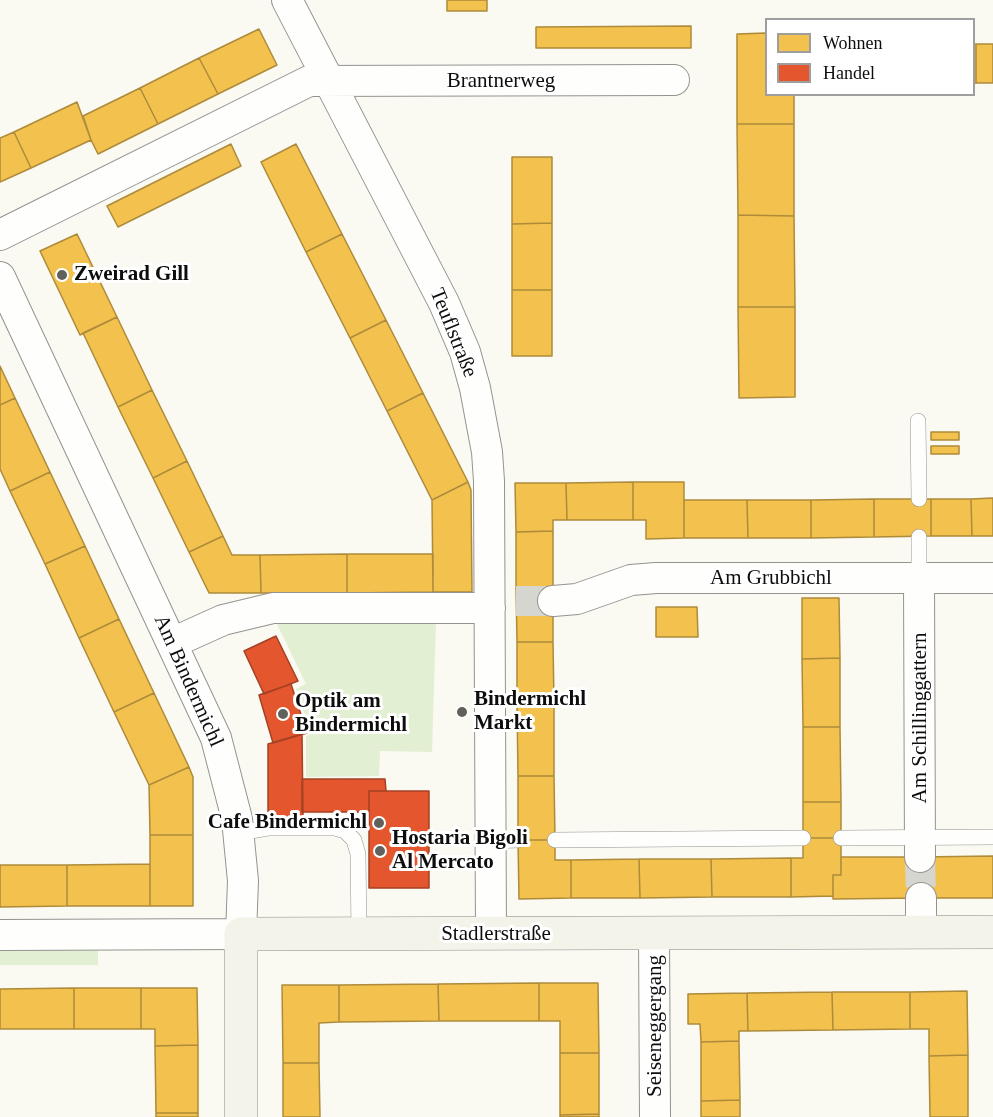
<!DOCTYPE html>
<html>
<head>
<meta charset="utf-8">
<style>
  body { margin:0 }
  #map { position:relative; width:993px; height:1117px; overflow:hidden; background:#faf9f2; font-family:Georgia,serif }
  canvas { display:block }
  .legend { position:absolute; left:765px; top:18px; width:210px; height:78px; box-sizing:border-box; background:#fff; border:2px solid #9e9e9e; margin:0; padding:8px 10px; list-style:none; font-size:18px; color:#0d0d0d }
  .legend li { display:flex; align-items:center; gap:12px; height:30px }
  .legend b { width:30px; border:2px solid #9e9e9e }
</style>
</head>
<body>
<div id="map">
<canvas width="993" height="1117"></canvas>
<ul class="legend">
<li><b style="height:16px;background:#f2c14e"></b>Wohnen</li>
<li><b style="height:16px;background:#e4572e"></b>Handel</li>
</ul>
</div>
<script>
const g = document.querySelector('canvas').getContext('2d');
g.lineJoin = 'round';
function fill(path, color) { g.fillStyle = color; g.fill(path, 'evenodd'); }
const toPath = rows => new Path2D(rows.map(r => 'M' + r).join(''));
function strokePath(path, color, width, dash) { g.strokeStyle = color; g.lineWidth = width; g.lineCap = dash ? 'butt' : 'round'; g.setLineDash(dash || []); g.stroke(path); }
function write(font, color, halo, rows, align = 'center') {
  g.font = font + ' Georgia,serif'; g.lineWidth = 6; g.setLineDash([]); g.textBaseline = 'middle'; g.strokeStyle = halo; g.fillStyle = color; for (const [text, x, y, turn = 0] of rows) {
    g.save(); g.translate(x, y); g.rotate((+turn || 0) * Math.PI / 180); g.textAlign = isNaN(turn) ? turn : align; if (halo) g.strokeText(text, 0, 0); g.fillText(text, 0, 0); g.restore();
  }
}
const green = toPath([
  [274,618,436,621,432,752,380,751,379,776,306,777,306,736,311,734,296,689,306,684],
  [0,945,98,945,98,965,0,965]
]);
const homes = toPath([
  [447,0,487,0,487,11,447,11,447,0],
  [691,26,691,48,536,48,536,27,691,26],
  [259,29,277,65,218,94,199,58,259,29],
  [766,33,766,94,794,94,794,124,737,124,737,34,766,33],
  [974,44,976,44,976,83,974,83,974,44],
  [976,44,993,44,993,83,976,83,976,44],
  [199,58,218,94,158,124,140,88,199,58],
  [140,88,158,124,98,154,91,140,83,116,140,88],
  [77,102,91,140,31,168,14,132,77,102],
  [737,124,794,124,794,216,738,215,737,124],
  [14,132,31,168,0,182,0,138,14,132],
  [231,144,241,166,118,227,107,206,231,144],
  [296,144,342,234,306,252,261,162,296,144],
  [512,157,552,157,552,223,512,224,512,157],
  [738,215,794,216,795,307,738,307,738,215],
  [552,223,552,290,512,290,512,224,552,223],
  [77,234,117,317,80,335,40,251,77,234],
  [342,234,386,320,350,338,306,252,342,234],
  [512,290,552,290,552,356,512,356,512,290],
  [738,307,795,307,795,397,739,398,738,307],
  [117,317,152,390,118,407,83,333,117,317],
  [386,320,423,393,387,411,350,338,386,320],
  [0,366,15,398,0,405,0,366],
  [152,390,187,461,153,478,118,407,152,390],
  [423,393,468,482,432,500,387,411,423,393],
  [15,398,50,472,10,491,0,469,0,405,15,398],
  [931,432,959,432,959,440,931,440,931,432],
  [931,446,959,446,959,454,931,454,931,446],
  [187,461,223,536,189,552,153,478,187,461],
  [50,472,85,546,45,564,10,491,50,472],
  [468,482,471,490,472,592,433,592,432,500,468,482],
  [633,482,633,520,567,520,566,483,633,482],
  [633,482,684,482,684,538,646,539,646,520,633,520,633,482],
  [515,483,566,483,567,520,553,520,553,531,516,532,515,483],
  [993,498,993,536,972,536,971,499,993,498],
  [874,499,874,537,811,538,811,500,874,499],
  [874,499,931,499,931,536,874,537,874,499],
  [931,499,971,499,972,536,931,536,931,499],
  [684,500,747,500,748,538,684,538,684,500],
  [747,500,811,500,811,538,748,538,747,500],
  [553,531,553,587,516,587,516,532,553,531],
  [223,536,232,555,260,555,261,593,209,593,189,552,223,536],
  [85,546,119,619,79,638,45,564,85,546],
  [347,554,347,593,261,593,260,555,347,554],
  [347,554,433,554,433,592,347,593,347,554],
  [516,587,553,587,553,642,517,642,516,587],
  [802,598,839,598,840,658,802,659,802,598],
  [656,607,697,607,698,637,656,637,656,607],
  [119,619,154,693,114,712,79,638,119,619],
  [517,642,553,642,554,703,517,704,517,642],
  [840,658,840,727,803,727,802,659,840,658],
  [154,693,189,767,149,785,114,712,154,693],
  [554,703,554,776,518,776,517,704,554,703],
  [803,727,840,727,841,802,803,802,803,727],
  [189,767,193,777,193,835,150,835,149,785,189,767],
  [518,776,554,776,555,840,518,840,518,776],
  [803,802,841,802,841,838,803,838,803,802],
  [150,835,193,835,193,906,150,906,150,835],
  [803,838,841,838,841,875,833,875,833,896,791,897,791,858,803,858,803,838],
  [518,840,555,840,555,860,571,860,571,898,519,899,518,840],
  [993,856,993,898,921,898,920,857,993,856],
  [841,857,920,857,921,898,833,899,833,875,841,875,841,857],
  [791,858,791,897,712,897,711,859,791,858],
  [639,859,711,859,712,897,640,898,639,859],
  [639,859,640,898,571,898,571,860,639,859],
  [150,864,150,906,67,906,67,865,150,864],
  [0,865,67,865,67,906,0,907,0,865],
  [539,983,539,1021,439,1021,438,984,539,983],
  [539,983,598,983,599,1053,560,1053,560,1021,539,1021,539,983],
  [438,984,439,1021,339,1022,339,985,438,984],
  [282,985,339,985,339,1022,319,1023,319,1063,283,1063,282,985],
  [74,988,74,1029,0,1029,0,989,74,988],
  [74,988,141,988,141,1029,74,1029,74,988],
  [141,988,197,988,198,1045,155,1046,155,1029,141,1029,141,988],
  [967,991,968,1055,929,1056,929,1029,910,1029,910,992,967,991],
  [832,992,833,1030,748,1031,747,993,832,992],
  [832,992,910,992,910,1029,833,1030,832,992],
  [747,993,748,1031,739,1031,739,1041,701,1042,700,1024,688,1024,688,994,747,993],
  [739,1041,740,1100,701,1101,701,1042,739,1041],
  [198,1045,198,1113,156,1113,155,1046,198,1045],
  [560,1053,599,1053,599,1114,560,1115,560,1053],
  [968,1055,968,1117,930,1117,929,1056,968,1055],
  [283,1063,319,1063,320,1117,283,1117,283,1063],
  [740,1100,740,1117,701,1117,701,1101,740,1100],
  [156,1113,198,1113,198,1117,156,1117,156,1113],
  [599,1114,599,1117,560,1117,560,1115,599,1114]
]);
const shops = toPath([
  [276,636,298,681,264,694,244,651,276,636],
  [291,684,307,733,273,743,259,695,291,684],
  [302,734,303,817,268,817,268,744,302,734],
  [302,779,385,779,386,791,369,791,369,812,302,812,302,779],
  [369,791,429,791,429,888,369,888,369,791]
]);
const minorTunnel = toPath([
  [516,601,553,601],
  [920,857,921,898]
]);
const service = toPath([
  [918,421,919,499],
  [919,537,919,579],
  [239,833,268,828,335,828,345,831,354,840,358,854,359,934],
  [841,838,993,837],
  [555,840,803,838],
  [491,841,518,840]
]);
const minor = toPath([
  [287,0,444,303,465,352,475,388,487,452,489,481,491,934],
  [0,235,309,81,674,80],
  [0,277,216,738,237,819,243,881,241,934,0,935],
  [919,579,920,857],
  [553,601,577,599,631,580,656,578,993,578],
  [172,643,223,620,273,608,490,608],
  [921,898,921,933],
  [654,934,655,1117]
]);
const secondary = toPath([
  [241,1117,241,934,993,932]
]);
const markers = [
  [62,275,6,"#60605d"],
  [462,712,6,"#60605d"],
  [283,714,6,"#60605d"],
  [379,823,6,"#60605d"],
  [380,851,6,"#60605d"]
];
const streetNames = [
  ["Brantnerweg",501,81],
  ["Teuflstraße",453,333,68],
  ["Am Grubbichl",771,578],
  ["Am Bindermichl",188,681,66],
  ["Am Schillinggattern",920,718,-90],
  ["Stadlerstraße",496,934],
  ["Seiseneggergang",655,1026,-90]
];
const poiNames = [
  ["Zweirad Gill",74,275],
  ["Bindermichl",474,700],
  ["Markt",474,724],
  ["Optik am",295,702],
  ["Bindermichl",295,726],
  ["Cafe Bindermichl",367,823,"right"],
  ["Hostaria Bigoli",392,839],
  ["Al Mercato",392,863]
];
fill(green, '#e3efd3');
fill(homes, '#f2c14e');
strokePath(homes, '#ad8b3a', 1.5);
fill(shops, '#e4572e');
strokePath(shops, '#a44124', 1.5);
strokePath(minorTunnel, '#d6d6d0', 30, [30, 15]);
strokePath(service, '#949390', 16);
strokePath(minor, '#949390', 32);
strokePath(secondary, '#8a8a87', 34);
strokePath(service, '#fefefd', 15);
strokePath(minor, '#fefefd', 30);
strokePath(secondary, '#f4f3ea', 33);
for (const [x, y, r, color] of markers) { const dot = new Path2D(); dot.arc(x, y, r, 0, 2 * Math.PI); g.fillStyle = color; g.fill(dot); strokePath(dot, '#fff', 2); }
write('21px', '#0d0d0d', '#fff', streetNames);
write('bold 21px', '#0d0d0d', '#fff', poiNames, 'left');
</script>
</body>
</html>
